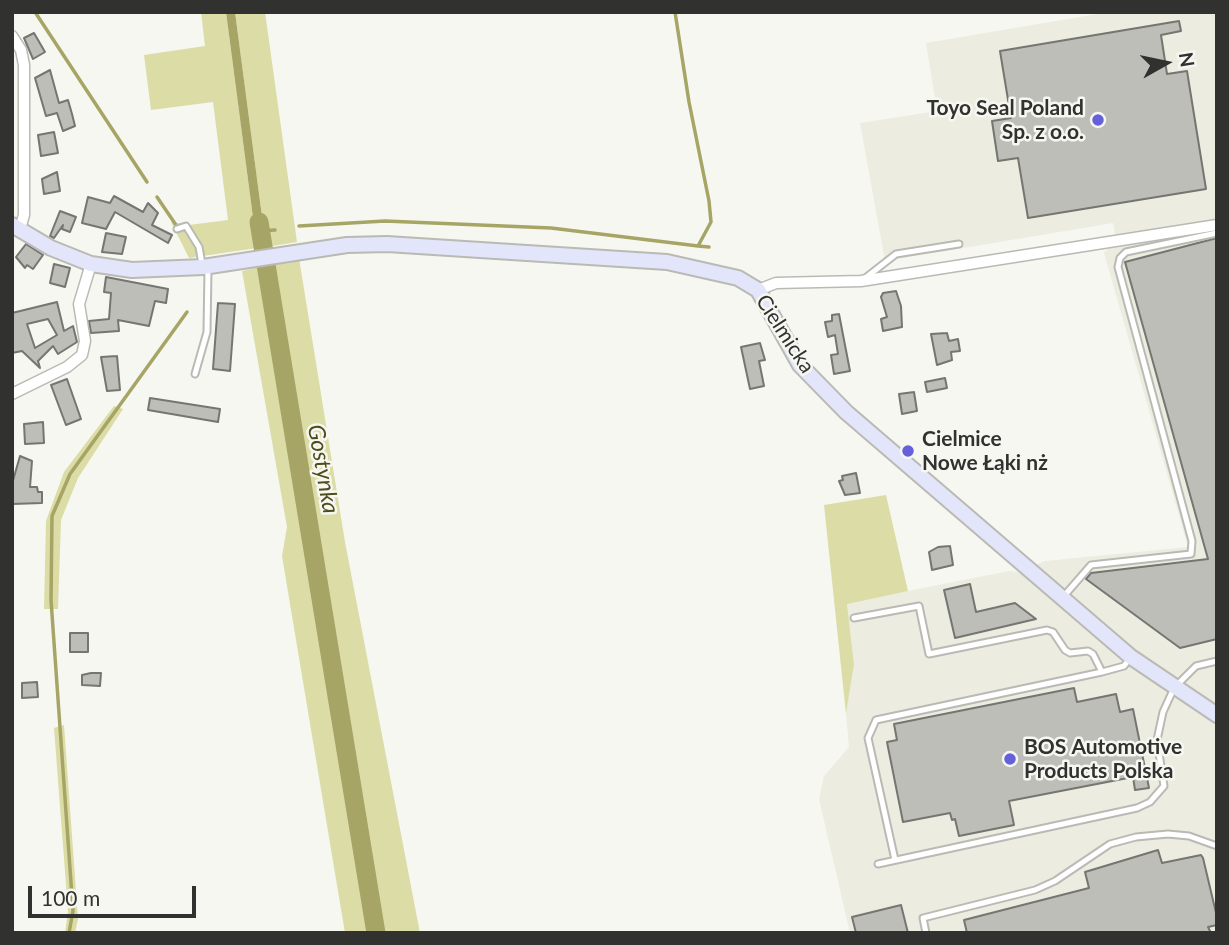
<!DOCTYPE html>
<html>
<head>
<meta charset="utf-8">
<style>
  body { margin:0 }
  #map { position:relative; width:1229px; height:945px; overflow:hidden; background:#f6f7f1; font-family:Lato,sans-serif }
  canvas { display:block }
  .frame { position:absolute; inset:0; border:14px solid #31312f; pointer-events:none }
  .north { position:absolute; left:1131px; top:28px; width:70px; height:70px; -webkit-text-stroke:5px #f6f7f1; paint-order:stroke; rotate:81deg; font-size:19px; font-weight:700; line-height:28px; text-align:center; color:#31312f }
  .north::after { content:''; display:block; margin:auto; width:24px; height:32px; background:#31312f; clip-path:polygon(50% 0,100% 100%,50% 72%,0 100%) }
  .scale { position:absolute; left:28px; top:886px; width:168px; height:32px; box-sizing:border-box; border:4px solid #31312f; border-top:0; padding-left:9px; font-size:21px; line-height:24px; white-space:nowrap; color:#31312f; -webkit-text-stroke:5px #f6f7f1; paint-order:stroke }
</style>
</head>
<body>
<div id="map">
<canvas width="1229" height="945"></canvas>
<div class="frame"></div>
<div class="north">N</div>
<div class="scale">100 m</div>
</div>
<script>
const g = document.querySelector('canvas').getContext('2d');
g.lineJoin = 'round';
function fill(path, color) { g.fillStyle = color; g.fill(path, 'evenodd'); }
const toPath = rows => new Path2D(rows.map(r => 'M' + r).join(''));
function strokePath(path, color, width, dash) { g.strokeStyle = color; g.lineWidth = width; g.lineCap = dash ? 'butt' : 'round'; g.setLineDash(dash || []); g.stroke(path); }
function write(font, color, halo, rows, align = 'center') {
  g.font = font + ' Lato,sans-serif'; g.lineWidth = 5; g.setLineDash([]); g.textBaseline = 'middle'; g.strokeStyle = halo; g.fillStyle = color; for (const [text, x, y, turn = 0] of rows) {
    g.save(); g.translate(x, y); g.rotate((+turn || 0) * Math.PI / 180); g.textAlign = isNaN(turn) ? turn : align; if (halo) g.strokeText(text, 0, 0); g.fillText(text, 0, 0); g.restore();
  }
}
const built = toPath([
  [1109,12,1217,12,1217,933,850,933,819,799,824,776,849,747,846,714,854,664,847,603,1009,571,1019,572,1045,561,1188,547,1104,253,1116,240,1113,223,885,261,860,123,937,111,926,43]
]);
const green = toPath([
  [201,12,226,12,257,248,189,258,171,222,189,225,228,220,213,102,151,110,144,55,205,46],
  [235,12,265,12,297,242,266,247],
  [299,258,345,542,420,933,345,933,282,556,287,527,242,271],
  [114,406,123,409,78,478,61,520,58,609,44,609,46,521,64,472],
  [886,495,908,591,847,604,854,664,846,714,824,505],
  [64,725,78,919,75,933,65,933,68,911,54,728]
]);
const water = toPath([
  [226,12,235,12,266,247,257,248]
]);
const stream = toPath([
  [35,12,147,182],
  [157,197,176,225],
  [299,226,385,221,551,228,698,246,711,222,709,201,689,102,675,12],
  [261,231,275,230],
  [698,246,709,247],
  [69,933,73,911,51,600,52,516,70,474,187,312]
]);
const river = toPath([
  [259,222,376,933]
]);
const building = toPath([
  [1179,21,1181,31,1161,35,1167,74,1187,71,1206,189,1028,218,1018,158,998,161,992,121,1011,118,1000,51,1179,21],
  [34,33,45,52,33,59,24,38,34,33],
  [50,70,59,103,68,100,72,114,75,126,63,131,57,113,46,116,35,78,50,70],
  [54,132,58,153,41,156,38,135,54,132],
  [57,172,60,191,44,194,42,179,57,172],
  [114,196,143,212,148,203,158,213,152,225,172,235,168,243,115,212,106,229,82,223,88,197,110,203,114,196],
  [60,211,76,217,70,232,62,229,63,225,54,238,50,236,60,211],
  [106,233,126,237,122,254,102,252,106,233],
  [1217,238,1217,639,1180,648,1086,579,1091,573,1208,559,1125,262,1217,238],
  [26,244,43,255,33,269,27,265,25,268,16,257,26,244],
  [54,264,70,268,65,287,50,283,54,264],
  [106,277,168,289,166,303,155,301,149,326,118,320,119,331,91,333,89,321,109,319,111,293,104,292,106,277],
  [896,291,901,306,902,327,883,331,881,319,887,317,881,297,883,293,896,291],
  [57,302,64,331,73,326,77,342,58,354,53,346,38,361,40,368,22,351,12,353,12,313,57,302],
  [48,319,57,335,35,348,27,324,48,319],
  [218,303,235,304,230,371,213,369,218,303],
  [839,314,850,371,834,374,831,355,838,354,835,335,828,337,825,322,832,321,832,315,839,314],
  [947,333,949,341,958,339,960,351,951,352,952,360,937,365,931,334,947,333],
  [760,343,765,360,759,361,764,386,750,389,741,347,760,343],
  [117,356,120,390,107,391,101,357,117,356],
  [945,378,947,388,927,392,925,382,945,378],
  [67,379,81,419,66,425,51,385,67,379],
  [914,392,917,411,902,414,899,394,914,392],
  [150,398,220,409,218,422,148,410,150,398],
  [43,422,44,443,25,444,24,424,43,422],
  [20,456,32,461,30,487,37,487,38,492,42,492,42,503,12,504,12,484,20,456],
  [856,473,860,493,845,495,839,481,843,480,842,476,856,473],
  [950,546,953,565,932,570,929,552,938,547,950,546],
  [970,584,976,612,1015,603,1036,619,955,638,944,590,970,584],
  [70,633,88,633,88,652,70,652,70,633],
  [91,673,101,673,100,686,82,685,82,675,91,673],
  [37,682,38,697,22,698,22,683,37,682],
  [1074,688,1077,702,1116,694,1120,712,1133,709,1149,788,1135,790,1133,777,1009,801,1014,825,959,836,955,819,952,820,950,813,903,822,887,742,897,740,894,724,1074,688],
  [1158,850,1162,863,1201,855,1203,858,1217,917,1217,925,1208,927,1211,933,967,933,964,920,1089,888,1085,872,1158,850],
  [901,905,908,933,856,933,852,917,901,905]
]);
const lane = toPath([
  [177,229,186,226,199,247,202,264],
  [864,279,896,254,959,244],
  [195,374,207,332,208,269],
  [1064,596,1091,565,1191,554,1192,541,1118,267,1120,258,1126,252,1217,233],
  [854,618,919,606,929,654,1047,630,1053,632,1065,650,1070,653,1088,651,1093,654,1102,672],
  [895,860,868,738,876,720,1102,672,1124,666,1131,657],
  [878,864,1137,808,1150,802,1164,786,1157,740,1163,712,1174,688,1196,666,1217,661],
  [926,933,923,918,1035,890,1055,881,1110,844,1136,837,1168,834,1189,836,1217,846]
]);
const street = toPath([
  [12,36,21,50,24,65,24,215,20,229],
  [758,290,776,283,861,281,1217,225],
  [12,394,67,367,82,355,85,341,79,304,91,264]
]);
const secondary = toPath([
  [12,225,51,248,91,264,132,270,203,267,347,245,387,244,667,262,738,278,758,290,800,365,846,412,1131,657,1217,715]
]);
const markers = [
  [1098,120,7,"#6461da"],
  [908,451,7,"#6461da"],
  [1010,759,7,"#6461da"]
];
const poiNames = [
  ["Toyo Seal Poland",1084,108,"right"],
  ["Sp. z o.o.",1084,132,"right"],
  ["Cielmice",922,439],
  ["Nowe Łąki nż",922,463],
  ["BOS Automotive",1024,747],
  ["Products Polska",1024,771]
];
const streetNames = [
  ["Cielmicka",785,334,57]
];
const waterNames = [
  ["Gostynka",323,469,80]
];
fill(built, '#ecece0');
fill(green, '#dcdca7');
fill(water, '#a6a566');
strokePath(stream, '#a6a566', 3.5);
strokePath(river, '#a6a566', 19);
fill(building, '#bebeb9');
strokePath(building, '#757571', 2);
strokePath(lane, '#babab5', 9);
strokePath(street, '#babab5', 13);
strokePath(secondary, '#babab5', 18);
strokePath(lane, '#fff', 5);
strokePath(street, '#fff', 10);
strokePath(secondary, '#e3e5fb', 14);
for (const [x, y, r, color] of markers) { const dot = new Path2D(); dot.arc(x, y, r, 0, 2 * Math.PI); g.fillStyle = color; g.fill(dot); strokePath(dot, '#f6f7f1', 2.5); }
write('bold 21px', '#31312f', '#f6f7f1', poiNames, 'left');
write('21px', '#31312f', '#f6f7f1', streetNames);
write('italic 23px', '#4d4c1b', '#f6f7f1', waterNames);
</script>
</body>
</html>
